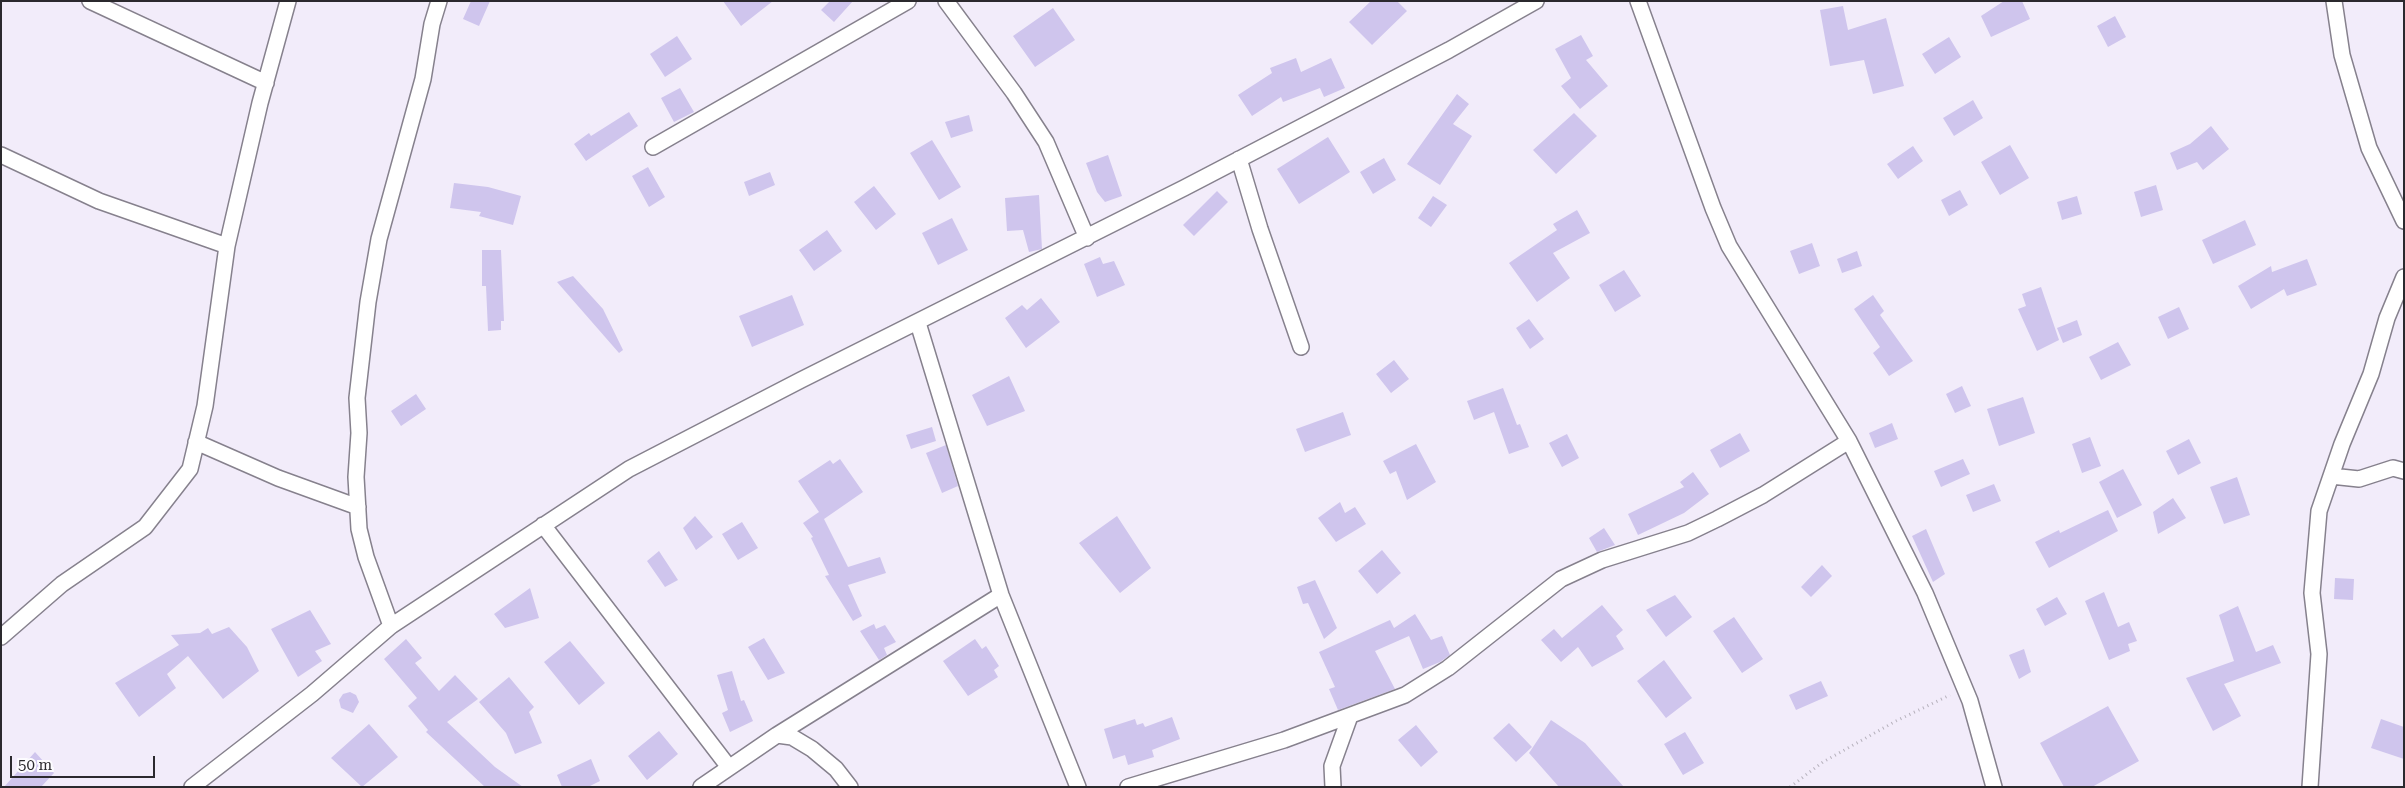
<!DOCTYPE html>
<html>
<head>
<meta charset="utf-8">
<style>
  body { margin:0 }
  #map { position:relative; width:2405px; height:788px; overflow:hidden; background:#f2ecfa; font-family:"Roboto Serif",serif }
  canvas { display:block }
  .frame { position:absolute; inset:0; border:2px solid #2b292e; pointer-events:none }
  .scale { position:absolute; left:10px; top:756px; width:145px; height:22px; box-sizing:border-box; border:2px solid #2b292e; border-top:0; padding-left:6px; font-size:15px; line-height:18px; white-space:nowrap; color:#2b292e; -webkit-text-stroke:4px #fdfcff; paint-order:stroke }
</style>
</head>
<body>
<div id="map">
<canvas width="2405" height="788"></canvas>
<div class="frame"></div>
<div class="scale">50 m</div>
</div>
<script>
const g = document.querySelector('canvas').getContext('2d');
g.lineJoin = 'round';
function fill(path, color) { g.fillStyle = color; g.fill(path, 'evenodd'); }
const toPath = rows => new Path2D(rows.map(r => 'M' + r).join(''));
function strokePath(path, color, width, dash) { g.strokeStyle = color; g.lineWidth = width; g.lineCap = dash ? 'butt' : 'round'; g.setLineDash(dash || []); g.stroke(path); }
const building = toPath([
  [471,1,490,1,479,26,463,19],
  [723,1,773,1,741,26],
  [830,1,853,1,834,22,821,10],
  [1371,1,1397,1,1407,11,1372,45,1349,22],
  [2004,1,2022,1,2030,19,1991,37,1981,16],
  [1843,6,1848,30,1886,18,1904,86,1873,94,1864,60,1830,66,1820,10],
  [1053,8,1075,40,1035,67,1013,36],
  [2115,16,2126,37,2108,47,2097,26],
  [1581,35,1593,56,1586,60,1608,86,1580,109,1561,86,1571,78,1555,49],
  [677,36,692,59,665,77,650,54],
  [1949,37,1961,57,1935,74,1922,54],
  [1296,58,1301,72,1331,58,1345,88,1324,97,1320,88,1283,102,1281,97,1252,116,1238,95,1272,73,1270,68],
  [680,88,694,112,674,122,661,98],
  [1457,94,1469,104,1453,124,1472,136,1440,185,1407,164],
  [1973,100,1983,118,1954,136,1943,118],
  [629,112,638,126,586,161,574,144,589,133,591,136],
  [1574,113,1597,136,1556,174,1533,150],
  [969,115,973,131,951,138,945,122],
  [2211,126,2229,149,2203,170,2197,162,2177,170,2170,153,2190,144],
  [1328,137,1350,172,1299,204,1277,169],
  [932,140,961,187,939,200,910,153],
  [2010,145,2029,178,2000,195,1981,162],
  [1913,146,1923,161,1898,179,1887,164],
  [1108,155,1122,196,1105,202,1097,192,1086,163],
  [1384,158,1396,180,1373,194,1360,172],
  [648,167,665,197,649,207,632,176],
  [770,172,775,185,749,196,744,182],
  [454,183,488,187,521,196,513,225,479,216,481,212,450,208],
  [2156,185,2163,210,2141,217,2134,192],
  [874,186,896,214,876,230,854,202],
  [1960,190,1968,205,1949,216,1941,200],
  [1217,191,1228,202,1194,236,1183,225],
  [1039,195,1042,249,1029,252,1023,230,1007,231,1005,198],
  [1433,196,1447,205,1431,227,1418,218],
  [2077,196,2082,214,2062,220,2057,202],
  [1577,210,1590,233,1553,253,1570,278,1537,302,1509,263,1557,230,1553,224],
  [952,218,968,250,938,265,922,233],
  [2245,220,2256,245,2213,264,2202,240],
  [827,230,842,251,814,271,799,250],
  [1812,243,1820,266,1799,274,1790,251],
  [482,250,501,250,504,321,501,321,501,330,488,331,486,286,482,286],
  [1857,251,1862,266,1842,273,1837,259],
  [1100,257,1103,264,1114,261,1125,285,1097,297,1084,264],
  [2307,259,2317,285,2287,296,2284,289,2251,309,2238,286,2271,266,2272,272],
  [1624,270,1641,296,1615,312,1599,285],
  [573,276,603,309,623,350,619,353,557,282],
  [2041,287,2059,340,2037,351,2018,309,2026,306,2022,294],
  [792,295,804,325,752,347,739,316],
  [1873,295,1884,311,1880,315,1913,361,1889,376,1873,353,1880,347,1854,309],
  [1041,298,1060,322,1026,348,1005,318,1022,305,1027,310],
  [2179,307,2189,329,2168,339,2158,317],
  [1529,319,1544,339,1530,349,1516,328],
  [2077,320,2082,335,2063,343,2057,328],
  [2118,342,2131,365,2101,380,2089,357],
  [1394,360,1409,379,1391,393,1376,374],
  [1009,376,1025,411,987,426,972,395],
  [1962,386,1971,406,1955,413,1946,394],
  [1503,388,1517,425,1520,424,1529,447,1509,454,1494,412,1474,420,1467,401],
  [416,394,426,409,401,426,391,411],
  [2023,397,2035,433,1999,446,1987,409],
  [1343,412,1351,435,1305,452,1296,429],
  [1892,423,1898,439,1875,448,1869,433],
  [932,427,936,441,911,449,906,435],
  [1740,433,1750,451,1720,468,1710,450],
  [1567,434,1579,458,1562,467,1549,443],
  [2090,437,2101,466,2082,473,2072,444],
  [2189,439,2201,463,2178,475,2166,451],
  [1416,444,1436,482,1407,500,1396,471,1390,474,1383,461],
  [946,445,958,486,942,493,926,453],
  [840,459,863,492,824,519,823,517,848,567,880,557,886,573,848,585,862,616,853,621,825,576,829,575,811,538,813,537,803,523,819,512,798,481,830,460,833,464],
  [1963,459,1970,474,1941,487,1934,471],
  [2123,469,2142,505,2117,518,2099,482],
  [1693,472,1709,494,1684,513,1638,535,1628,514,1684,487,1680,482],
  [2237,477,2250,515,2224,524,2210,487],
  [1994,484,2001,501,1973,512,1966,495],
  [2173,498,2186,518,2158,534,2153,512],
  [1340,502,1345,513,1355,507,1366,524,1336,542,1318,518],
  [2108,510,2118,531,2049,568,2035,542,2059,530,2060,533],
  [695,516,713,537,696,550,683,528],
  [1117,516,1151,568,1120,593,1079,543],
  [742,522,758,548,738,560,722,534],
  [1604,528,1615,545,1597,552,1589,538],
  [1926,529,1945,574,1933,582,1912,536],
  [1382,550,1401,573,1377,594,1358,571],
  [659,551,678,580,665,587,647,561],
  [1822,565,1832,576,1811,597,1801,587],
  [2335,578,2354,579,2353,600,2334,599],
  [1315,580,1337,628,1324,639,1308,603,1303,604,1297,587],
  [530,588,539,618,505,628,494,614],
  [2104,592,2118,627,2129,622,2137,641,2128,644,2130,651,2109,660,2085,601],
  [1675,595,1692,617,1666,637,1646,610],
  [2057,597,2067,614,2045,626,2036,609],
  [1602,605,1623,630,1616,636,1624,649,1592,667,1578,647,1561,662,1541,640,1554,629,1562,638],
  [2238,606,2256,652,2273,645,2281,663,2224,684,2241,716,2213,731,2186,678,2234,661,2219,615],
  [310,610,331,644,315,651,322,661,298,677,271,629],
  [1415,614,1431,640,1442,636,1450,655,1440,662,1423,669,1409,636,1375,651,1395,689,1338,710,1329,689,1335,687,1319,652,1390,620,1394,628],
  [1734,617,1763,659,1742,673,1713,631],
  [874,624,876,629,885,625,896,642,884,648,887,655,879,660,860,631],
  [229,627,247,647,259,671,223,699,188,656,167,674,176,688,139,717,115,683,179,645,171,635,200,633,208,628,212,634],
  [764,638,785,673,768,680,748,647],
  [406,639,422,658,415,663,439,691,455,675,478,699,447,722,495,767,523,787,485,787,426,732,428,730,408,706,417,698,384,659],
  [975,639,982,649,986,646,999,666,994,670,998,677,968,696,943,661],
  [570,641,605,683,579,705,544,662],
  [2024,649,2031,672,2019,679,2009,655],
  [1664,660,1692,698,1666,718,1637,681],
  [732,671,741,701,744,700,753,721,730,732,722,713,728,710,717,675],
  [509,677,534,707,529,712,542,743,515,754,506,733,479,702],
  [1821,681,1828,696,1796,710,1789,695],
  [350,692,356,695,359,702,353,713,341,708,339,700,343,694],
  [2108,706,2139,761,2092,787,2064,787,2040,743],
  [1172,717,1180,739,1152,750,1154,757,1128,765,1125,755,1113,759,1104,729,1135,719,1137,725,1143,723,1145,727],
  [2381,719,2404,727,2404,759,2371,748],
  [1551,720,1585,743,1624,787,1559,787,1529,753],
  [1509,723,1532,747,1516,762,1493,738],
  [369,724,398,757,362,787,331,758],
  [1416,725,1438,752,1421,767,1398,740],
  [659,731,678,754,647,780,628,756],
  [1685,732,1704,763,1683,775,1664,744],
  [35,752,54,773,41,787,4,787],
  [591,759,600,781,588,787,562,787,557,775]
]);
const path = toPath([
  [1790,787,1823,762,1896,721,1950,695]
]);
const street = toPath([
  [90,1,266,83],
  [946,1,1014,93,1046,142,1087,238],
  [1638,1,1713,208,1729,246,1849,441,1925,593,1970,701,1994,787],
  [2334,1,2342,55,2369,148,2404,221],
  [653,147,908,1],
  [1,155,99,201,227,246],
  [1239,159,1260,229,1301,347],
  [918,323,1001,595,1078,787],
  [196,442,278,478,358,507],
  [2331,476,2359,479,2393,468,2404,471],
  [543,525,728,766],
  [391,626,366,557,359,529,356,477,359,433,357,398,368,302,379,239,423,79,432,24,439,1],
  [1,637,62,584,145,527,190,469,205,406,227,246,260,103,288,1],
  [777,735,792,737,812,749,836,769,850,787],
  [192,787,312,694,391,626,629,469,801,380,1184,188,1449,50,1536,1],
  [701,787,777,735,1001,595],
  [1128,787,1284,740,1405,695,1448,668,1561,579,1602,560,1688,533,1717,519,1763,495,1849,441],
  [1333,787,1332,766,1350,716],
  [2310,787,2319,654,2312,593,2319,511,2342,444,2371,374,2387,318,2404,277]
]);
fill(building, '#cfc5ed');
strokePath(street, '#86818d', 18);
strokePath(path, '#b6b1bc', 3, [1, 4]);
strokePath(street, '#fff', 15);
</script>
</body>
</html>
